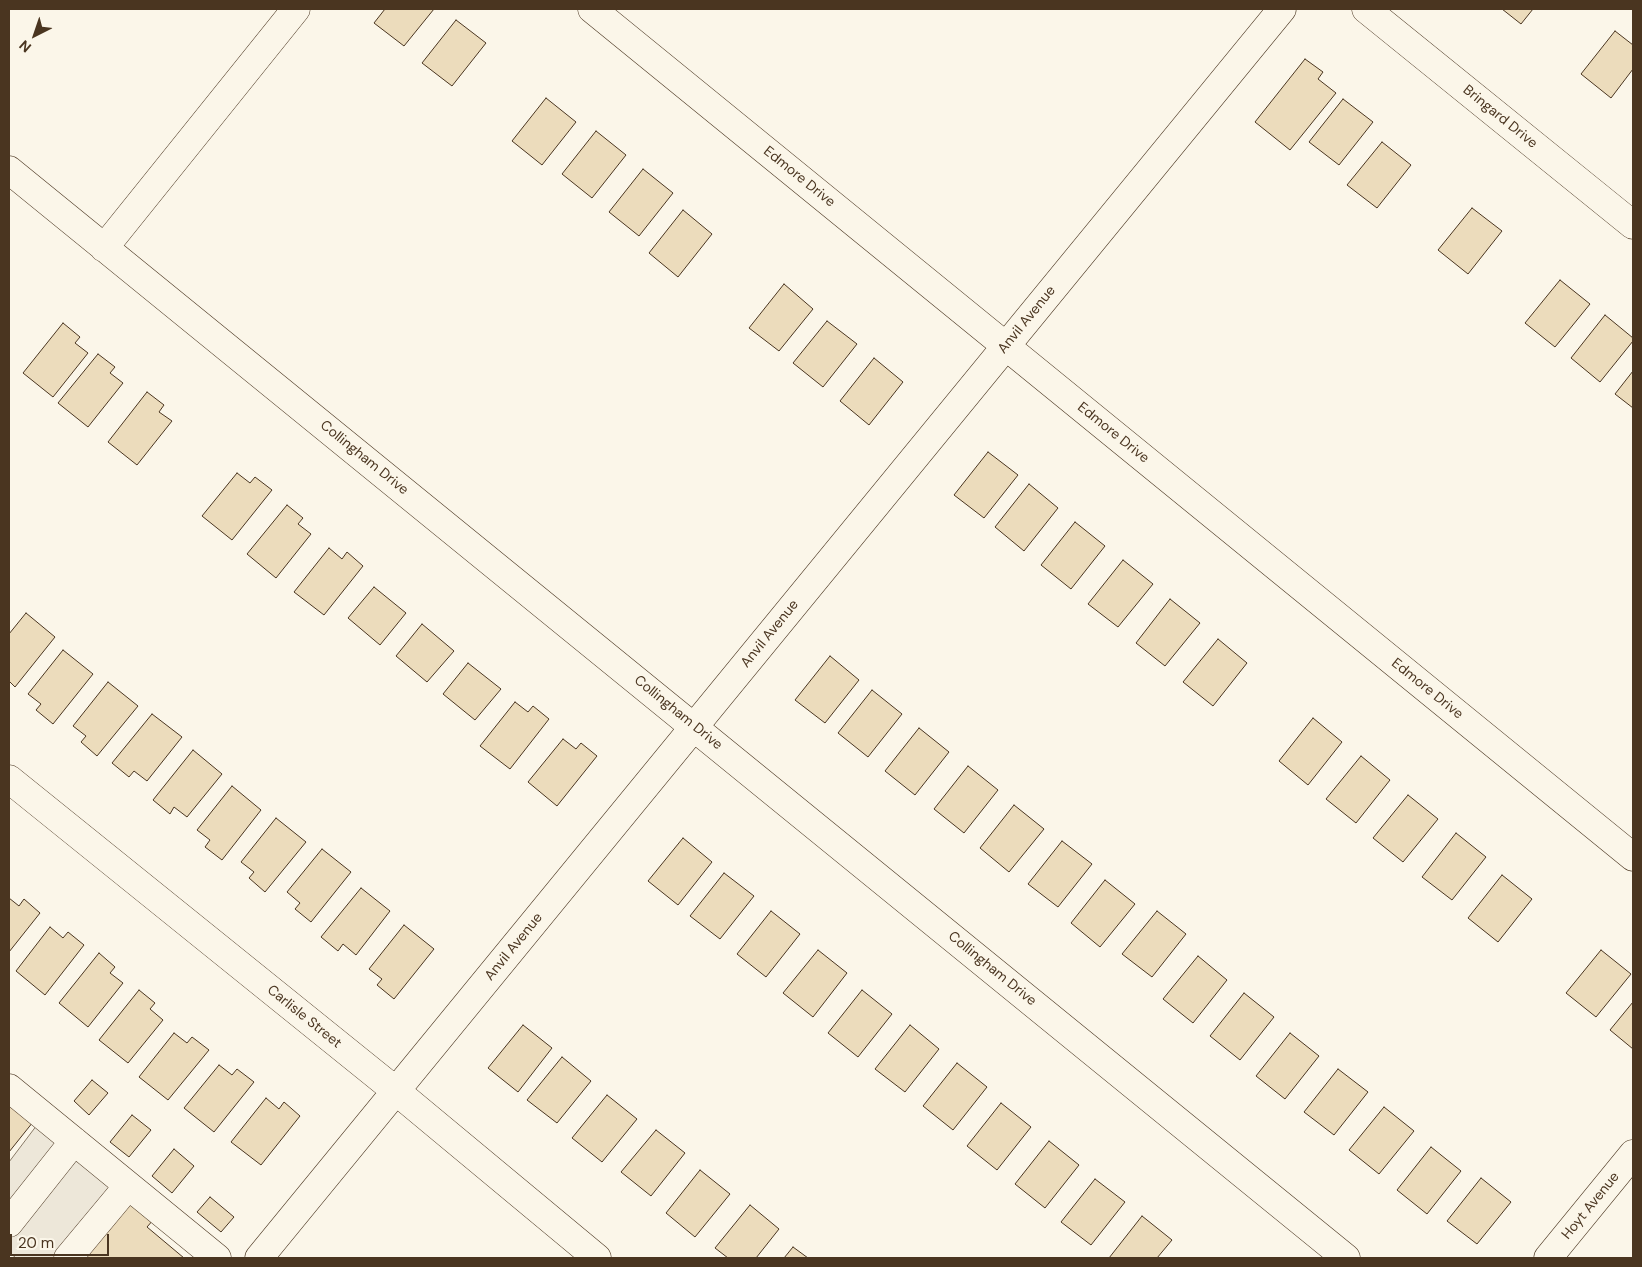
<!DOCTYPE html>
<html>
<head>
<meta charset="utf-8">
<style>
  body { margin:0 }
  #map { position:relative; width:1642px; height:1267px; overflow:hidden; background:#fbf6e9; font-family:"DM Sans",sans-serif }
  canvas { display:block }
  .frame { position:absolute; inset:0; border:10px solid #4a3520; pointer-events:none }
  .north { position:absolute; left:10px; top:10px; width:50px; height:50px; -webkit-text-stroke:4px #fbf6e9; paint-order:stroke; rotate:221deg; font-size:14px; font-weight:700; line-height:20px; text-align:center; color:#4a3520 }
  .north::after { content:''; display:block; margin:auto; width:18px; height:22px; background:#4a3520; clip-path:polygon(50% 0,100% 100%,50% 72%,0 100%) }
  .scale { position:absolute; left:10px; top:1234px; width:99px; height:22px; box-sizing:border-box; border:2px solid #4a3520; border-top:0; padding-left:6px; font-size:15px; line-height:18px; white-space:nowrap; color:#4a3520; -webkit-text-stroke:4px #fbf6e9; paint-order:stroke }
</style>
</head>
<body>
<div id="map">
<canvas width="1642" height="1267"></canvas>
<div class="frame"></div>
<div class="north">N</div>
<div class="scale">20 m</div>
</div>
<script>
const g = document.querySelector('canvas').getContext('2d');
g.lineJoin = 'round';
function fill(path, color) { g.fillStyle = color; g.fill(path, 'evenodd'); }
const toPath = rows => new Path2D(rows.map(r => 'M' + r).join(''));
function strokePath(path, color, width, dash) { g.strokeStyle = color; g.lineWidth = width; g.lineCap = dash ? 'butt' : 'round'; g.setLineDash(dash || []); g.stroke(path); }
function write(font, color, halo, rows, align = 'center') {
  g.font = font + ' "DM Sans",sans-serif'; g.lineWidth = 4; g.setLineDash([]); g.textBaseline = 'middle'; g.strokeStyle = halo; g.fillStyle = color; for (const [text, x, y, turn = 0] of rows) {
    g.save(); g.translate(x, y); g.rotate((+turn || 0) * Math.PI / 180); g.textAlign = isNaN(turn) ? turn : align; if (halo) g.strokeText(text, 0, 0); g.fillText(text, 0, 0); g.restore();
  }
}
const parking = toPath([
  [37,1125,122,1194,68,1258,16,1258,9,1252,9,1162,37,1125]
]);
const building = toPath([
  [385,9,434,9,404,46,374,23,385,9],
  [1502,9,1533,9,1521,24,1502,9],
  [456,20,486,43,452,86,422,63,456,20],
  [1615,31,1633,45,1633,69,1611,98,1581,74,1615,31],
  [1305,59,1323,72,1318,79,1336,93,1290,150,1255,122,1305,59],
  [546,98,576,122,542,165,512,141,546,98],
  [1343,99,1373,122,1339,165,1309,142,1343,99],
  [596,131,626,155,592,198,562,174,596,131],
  [1382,142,1411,165,1377,208,1347,185,1382,142],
  [643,169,673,193,639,236,609,212,643,169],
  [1472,208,1502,231,1468,274,1438,250,1472,208],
  [683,210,712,234,678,277,649,253,683,210],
  [1560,280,1590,304,1555,347,1525,323,1560,280],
  [784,284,813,309,779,351,749,328,784,284],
  [1605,315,1633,338,1633,341,1600,382,1571,358,1605,315],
  [827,321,857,344,823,387,793,363,827,321],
  [63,323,80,337,75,343,88,353,53,397,23,373,63,323],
  [98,354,115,367,110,373,123,383,88,427,58,403,98,354],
  [874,358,903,382,869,425,840,401,874,358],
  [1633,371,1633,408,1615,394,1633,371],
  [147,392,164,405,159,412,172,421,137,465,108,442,147,392],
  [988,452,1018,475,984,518,954,495,988,452],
  [237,473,250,483,255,477,272,490,232,540,202,516,237,473],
  [1029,484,1058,508,1024,551,995,527,1029,484],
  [287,505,303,518,298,524,311,534,276,578,247,554,287,505],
  [1075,522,1105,546,1071,589,1041,565,1075,522],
  [329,548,342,559,347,552,363,566,324,615,294,592,329,548],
  [1123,560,1153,584,1118,627,1088,604,1123,560],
  [374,587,406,613,380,645,348,618,374,587],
  [1170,599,1200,623,1165,666,1136,643,1170,599],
  [26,613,55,637,15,687,9,681,9,634,26,613],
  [422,624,454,651,427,682,396,656,422,624],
  [1218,639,1247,663,1213,706,1183,682,1218,639],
  [63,650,93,674,53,724,36,710,41,704,28,694,63,650],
  [830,656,859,680,825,723,795,700,830,656],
  [468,663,501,689,475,720,443,694,468,663],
  [108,682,138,706,97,756,81,742,86,736,73,726,108,682],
  [872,690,902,714,868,757,838,733,872,690],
  [515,702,528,712,533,706,549,719,510,769,480,746,515,702],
  [152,714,182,737,147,781,134,771,129,777,112,763,152,714],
  [1313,718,1342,742,1308,785,1279,761,1313,718],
  [919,728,949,752,915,795,885,771,919,728],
  [563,739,576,749,581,743,597,756,557,806,528,782,563,739],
  [193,750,222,774,187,817,174,807,170,814,153,800,193,750],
  [1361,756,1390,780,1356,823,1326,799,1361,756],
  [968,766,998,790,964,833,934,809,968,766],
  [232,786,261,810,222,860,205,847,210,840,197,830,232,786],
  [1408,795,1438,819,1403,862,1373,838,1408,795],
  [1014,805,1044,829,1009,872,980,848,1014,805],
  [276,818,306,842,265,892,249,878,254,872,241,862,276,818],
  [1456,833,1486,857,1452,900,1422,877,1456,833],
  [683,838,712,862,678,905,648,881,683,838],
  [1062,841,1092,864,1058,907,1028,884,1062,841],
  [322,849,351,872,311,922,295,909,300,903,287,892,322,849],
  [724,873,754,896,720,939,690,916,724,873],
  [1502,875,1532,899,1498,942,1468,918,1502,875],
  [1105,880,1135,904,1100,947,1071,923,1105,880],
  [361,888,390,911,356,955,343,944,338,951,321,937,361,888],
  [9,898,19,906,24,899,40,913,9,952,9,898],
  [771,911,800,934,766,977,737,954,771,911],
  [1157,911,1186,934,1152,977,1122,954,1157,911],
  [404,925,434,949,394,999,377,985,382,979,369,969,404,925],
  [50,927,63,938,68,932,84,945,45,995,16,971,50,927],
  [818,950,847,973,813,1017,783,993,818,950],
  [1601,950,1631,974,1596,1017,1566,993,1601,950],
  [99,953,115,967,110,973,123,983,88,1027,59,1003,99,953],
  [1198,956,1227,980,1193,1023,1163,999,1198,956],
  [139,990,155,1003,150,1009,163,1020,128,1063,99,1040,139,990],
  [862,990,892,1014,858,1057,828,1033,862,990],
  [1244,993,1274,1017,1240,1060,1210,1036,1244,993],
  [1633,1002,1633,1049,1610,1030,1633,1002],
  [523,1025,552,1048,518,1092,488,1068,523,1025],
  [910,1025,939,1049,905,1092,875,1069,910,1025],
  [174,1033,187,1043,192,1037,209,1050,168,1100,139,1077,174,1033],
  [1290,1033,1319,1056,1285,1099,1256,1076,1290,1033],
  [562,1057,591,1081,557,1123,527,1100,562,1057],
  [957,1063,987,1087,953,1130,923,1106,957,1063],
  [219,1065,232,1075,237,1069,254,1082,214,1132,184,1108,219,1065],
  [1338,1069,1368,1092,1334,1135,1304,1112,1338,1069],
  [92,1080,108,1093,89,1115,74,1101,92,1080],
  [607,1095,637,1119,602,1162,572,1138,607,1095],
  [266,1098,279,1109,284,1102,300,1116,261,1165,231,1142,266,1098],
  [9,1102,33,1122,9,1152,9,1102],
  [1001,1103,1031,1127,997,1170,967,1146,1001,1103],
  [1384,1107,1414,1131,1379,1174,1349,1150,1384,1107],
  [132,1115,151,1130,129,1157,110,1142,132,1115],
  [656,1130,685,1153,651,1196,621,1172,656,1130],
  [1049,1141,1079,1165,1045,1208,1015,1184,1049,1141],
  [1431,1147,1461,1171,1427,1214,1397,1190,1431,1147],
  [174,1149,194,1166,172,1193,152,1176,174,1149],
  [700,1170,730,1194,695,1237,666,1213,700,1170],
  [1481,1178,1511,1202,1477,1244,1447,1221,1481,1178],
  [1095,1179,1125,1202,1091,1245,1061,1222,1095,1179],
  [210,1197,234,1217,221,1232,197,1212,210,1197],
  [131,1200,154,1219,147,1227,184,1258,85,1258,131,1200],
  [750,1205,779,1229,756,1258,728,1258,715,1248,750,1205],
  [1142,1216,1172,1240,1157,1258,1109,1258,1142,1216],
  [793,1247,808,1258,784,1258,793,1247]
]);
const minor = toPath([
  [592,9,1633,857],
  [1366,9,1633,225],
  [9,170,1346,1258],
  [104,248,296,9],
  [9,779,396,1091,597,1258],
  [9,1088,217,1258],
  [9,1223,74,1141],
  [68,1258,128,1186],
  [259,1258,1282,9],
  [1548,1258,1633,1154]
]);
const streetNames = [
  ["Bringard Drive",1500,117,39],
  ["Edmore Drive",799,177,39],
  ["Anvil Avenue",1027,320,-51],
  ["Edmore Drive",1113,433,39],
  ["Collingham Drive",364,458,39],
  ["Anvil Avenue",770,634,-51],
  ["Edmore Drive",1427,689,39],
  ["Collingham Drive",678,713,39],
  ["Anvil Avenue",514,947,-51],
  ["Collingham Drive",992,969,39],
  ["Carlisle Street",304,1017,39],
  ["Hoyt Avenue",1591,1206,-51]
];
fill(parking, '#ede7d9');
strokePath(parking, '#887966', 1);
fill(building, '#ecdcbc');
strokePath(building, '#4a3520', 1);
strokePath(minor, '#4a3520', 29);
strokePath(minor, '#fbf6e9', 28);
write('14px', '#4a3520', '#fbf6e9', streetNames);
</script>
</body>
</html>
